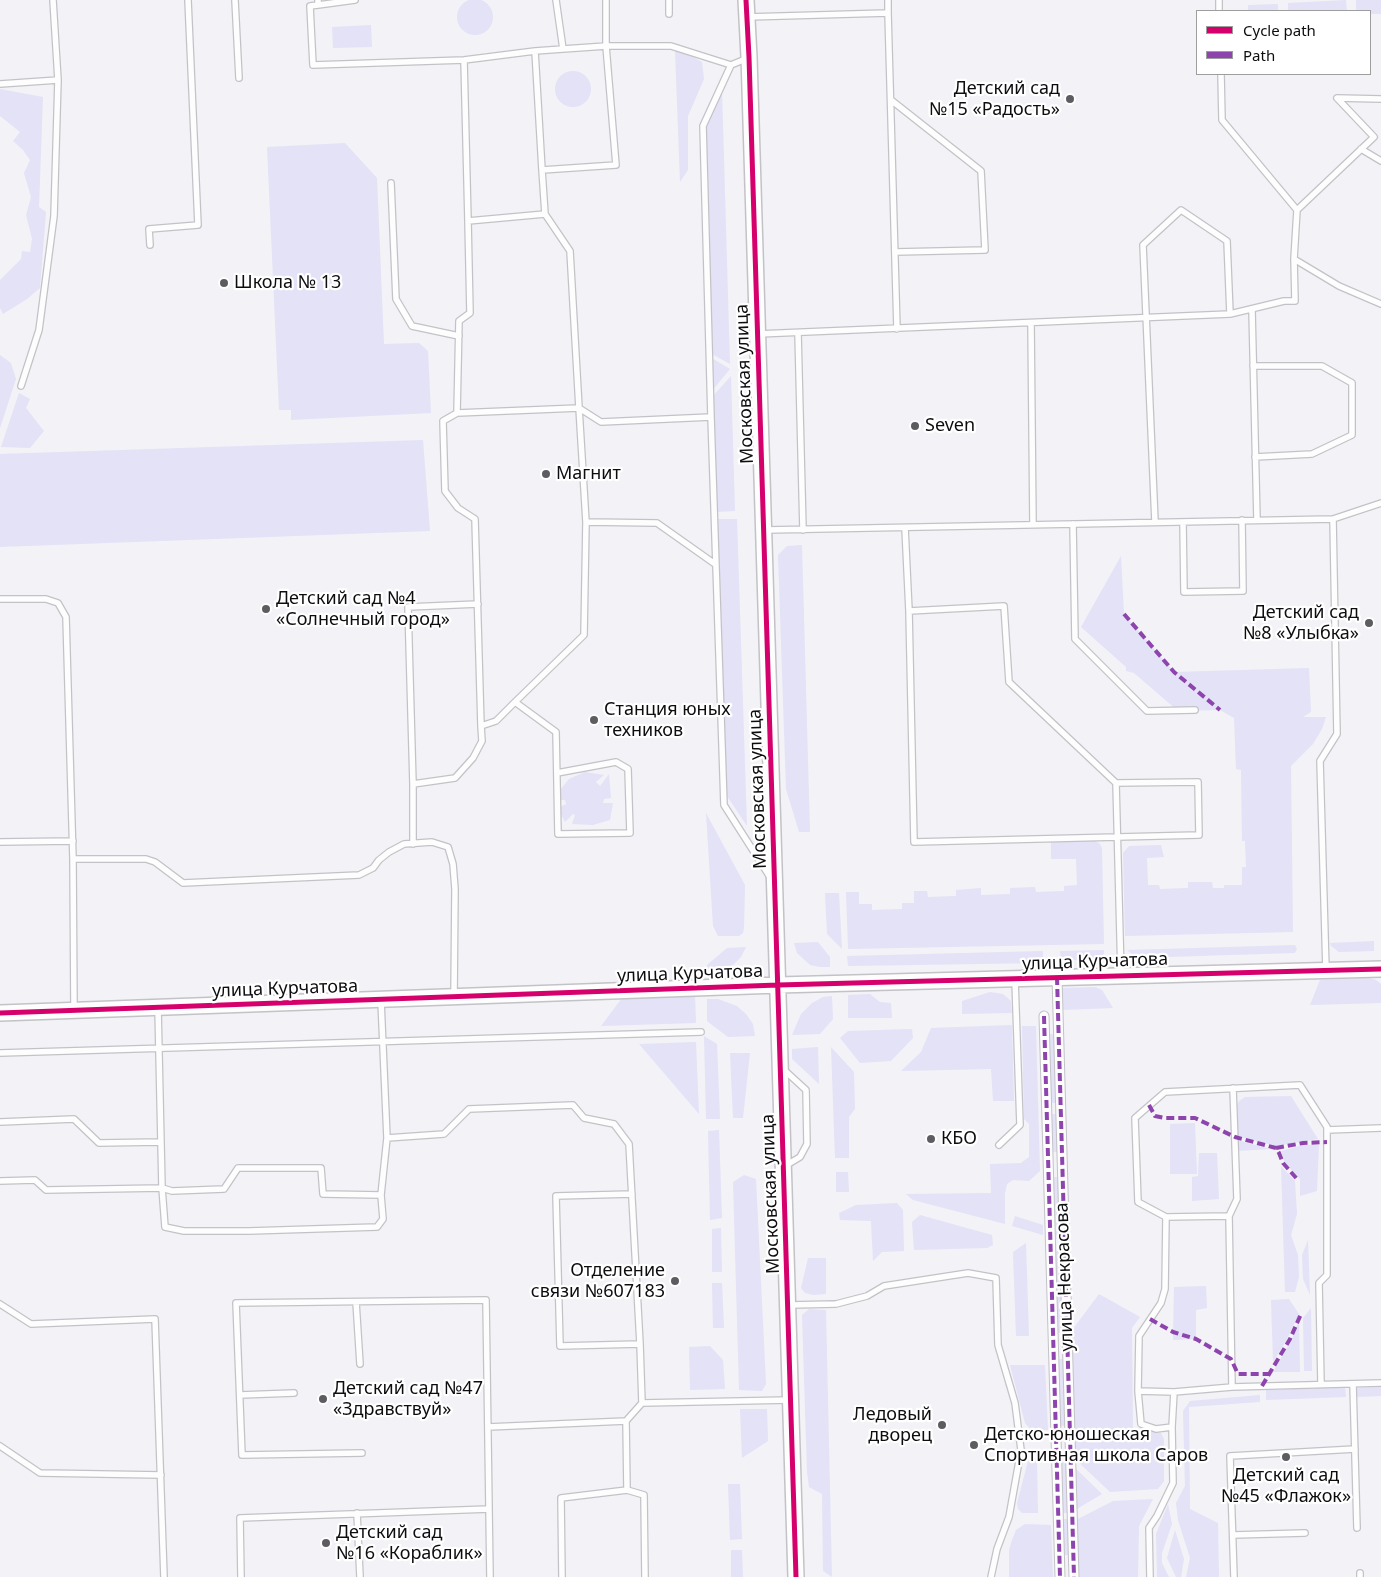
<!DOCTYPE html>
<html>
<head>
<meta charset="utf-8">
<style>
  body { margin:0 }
  #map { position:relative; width:1381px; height:1577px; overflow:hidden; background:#f2f2f7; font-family:"Noto Sans",sans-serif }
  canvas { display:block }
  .legend { position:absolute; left:1196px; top:10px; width:175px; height:65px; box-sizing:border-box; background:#fff; border:1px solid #9e9e9f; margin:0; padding:6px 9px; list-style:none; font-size:15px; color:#0d0d10 }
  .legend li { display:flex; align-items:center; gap:10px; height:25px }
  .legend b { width:25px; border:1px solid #9e9e9f }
</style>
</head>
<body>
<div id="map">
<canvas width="1381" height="1577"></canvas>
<ul class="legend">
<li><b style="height:6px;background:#d6006c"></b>Cycle path</li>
<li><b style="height:6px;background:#8e44ad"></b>Path</li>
</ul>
</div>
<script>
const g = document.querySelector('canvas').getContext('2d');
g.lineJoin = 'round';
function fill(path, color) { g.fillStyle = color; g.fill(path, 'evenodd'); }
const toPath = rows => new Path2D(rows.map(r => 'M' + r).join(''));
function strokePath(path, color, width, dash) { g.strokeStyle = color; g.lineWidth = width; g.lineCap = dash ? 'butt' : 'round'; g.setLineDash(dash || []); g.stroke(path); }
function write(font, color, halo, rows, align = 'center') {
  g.font = font + ' "Noto Sans",sans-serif'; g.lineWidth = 4.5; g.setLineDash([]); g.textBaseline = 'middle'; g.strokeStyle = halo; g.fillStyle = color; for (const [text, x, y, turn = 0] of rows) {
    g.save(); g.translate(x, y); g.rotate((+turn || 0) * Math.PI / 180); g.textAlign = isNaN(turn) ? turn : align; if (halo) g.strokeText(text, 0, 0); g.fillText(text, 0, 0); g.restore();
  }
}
const green = toPath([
  '457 17a18 18 0 1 1 36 0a18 18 0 1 1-36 0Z',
  [1346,0,1347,11,1288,11,1288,3],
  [1356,0,1381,0,1381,14,1370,14,1370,11,1356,11],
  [1278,4,1278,11,1248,11,1248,5],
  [371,25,372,47,333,48,332,27],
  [675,51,690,55,702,62,704,79,688,116,688,170,680,182],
  '555 89a18 18 0 1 1 36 0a18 18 0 1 1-36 0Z',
  [0,89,43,97,39,207,46,212,40,288,27,299,3,314,0,308,0,280,21,259,22,251,30,252,32,239,26,215,31,197,24,173,30,160,23,150,13,141,20,132,0,116],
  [722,90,730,364,710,353,704,126],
  [345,143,377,178,384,344,419,343,428,351,431,413,291,420,291,410,279,410,267,147],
  [0,355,11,363,16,379,0,428],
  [710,357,730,369,711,392],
  [731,376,735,511,716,512,712,397],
  [19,393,30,399,26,408,44,431,30,448,1,447],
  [423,440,430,531,0,547,0,454],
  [717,519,737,519,747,826,727,796],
  [802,545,810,832,799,832,786,789,778,555,787,546],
  [1121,556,1124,614,1174,672,1309,668,1311,712,1303,717,1326,717,1322,729,1313,744,1291,766,1293,932,1125,936,1123,853,1129,846,1161,845,1164,857,1147,858,1148,885,1159,885,1160,889,1188,888,1188,882,1212,882,1213,888,1224,888,1224,885,1242,885,1242,867,1246,867,1245,841,1242,841,1241,770,1236,769,1234,718,1220,710,1178,711,1134,673,1126,671,1126,667,1081,627],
  [585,772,604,775,596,782,600,786,609,774,611,798,604,799,603,803,613,803,610,820,593,825,572,824,575,815,573,814,565,822,558,808,566,804,565,800,558,800,560,790,569,779],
  [706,813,745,885,744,928,743,933,739,936,718,936,713,926],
  [1051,841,1096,841,1100,844,1102,848,1104,944,848,949,846,892,859,892,859,904,872,904,872,910,902,909,902,903,914,903,914,891,927,891,928,897,956,896,956,890,981,888,981,895,1010,894,1010,888,1035,887,1036,892,1064,891,1064,886,1077,885,1076,859,1051,859],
  [825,893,839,893,842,949,827,934],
  [1374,941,1374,951,1339,952,1331,946,1330,943],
  [818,942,830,957,830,967,820,967,810,965,797,953,794,943],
  [1295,945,1297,949,1295,953,1136,958,1127,950],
  [746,947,741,957,733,965,725,969,716,971,707,971,707,965,727,948],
  [1104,950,1104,954,1096,960,1061,960,1060,951],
  [1043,951,1043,963,848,966,847,956],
  [1369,978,1376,980,1381,984,1381,1003,1310,1005,1320,980],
  [1095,987,1102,990,1113,1008,1062,1010,1062,988],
  [990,992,1003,994,1011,1001,1012,1013,962,1014,962,1001],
  [870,994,880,1002,891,1003,892,1018,848,1018,848,995],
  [695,995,696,1023,601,1026,622,998],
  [832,996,833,1019,820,1034,792,1035,801,1014,812,1003,823,997],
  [707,999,718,999,737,1006,746,1014,753,1024,755,1036,728,1037,707,1021],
  [1012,1025,1014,1101,993,1101,991,1069,901,1071,921,1052,931,1028],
  [1022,1026,1036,1026,1040,1171,1029,1181,1013,1180,1007,1184,1005,1193,1005,1224,913,1200,906,1194,991,1193,990,1164,1021,1163,1029,1157,1029,1124,1024,1119],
  [912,1029,913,1038,891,1061,860,1063,840,1038,848,1031],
  [1047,1034,1055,1034,1057,1103,1049,1103],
  [704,1036,717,1044,720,1119,706,1119],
  [696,1042,699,1114,639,1044],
  [818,1047,819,1084,792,1059,792,1049],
  [831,1047,854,1072,855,1109,849,1117,849,1158,835,1158],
  [730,1053,750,1053,743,1118,733,1118],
  [1291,1096,1318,1139,1276,1146,1237,1136,1236,1107,1239,1101,1245,1097],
  [1050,1114,1058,1114,1059,1152,1050,1152],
  [1195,1123,1197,1174,1170,1174,1170,1124],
  [719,1130,722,1218,710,1220,708,1131],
  [1237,1140,1270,1149,1237,1151],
  [1303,1145,1319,1145,1317,1191,1300,1196,1300,1179,1285,1163,1281,1151],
  [1199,1153,1217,1153,1219,1199,1192,1201,1192,1177,1198,1176],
  [1281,1166,1295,1181,1297,1214,1291,1235,1298,1255,1299,1277,1295,1292,1285,1292],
  [848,1172,849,1192,836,1192,836,1172],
  [744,1175,756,1179,766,1384,762,1391,739,1390,733,1182],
  [1051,1177,1060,1177,1060,1240,1052,1237],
  [897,1203,903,1210,904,1251,882,1252,873,1261,871,1221,840,1220,839,1213,856,1205],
  [920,1215,992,1235,993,1245,987,1248,914,1250,912,1222],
  [1015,1216,1043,1225,1043,1235,1012,1226],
  [721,1228,722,1272,712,1272,712,1229],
  [1308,1240,1310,1295,1303,1279,1302,1255],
  [1026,1243,1029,1336,1016,1336,1013,1252],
  [1053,1250,1060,1252,1061,1284,1054,1285],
  [808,1258,826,1258,826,1294,813,1295,805,1293,801,1288],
  [712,1283,722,1283,724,1328,713,1328],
  [1206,1286,1207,1308,1196,1310,1196,1339,1173,1340,1174,1287],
  [1099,1294,1140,1317,1132,1328,1133,1431,1155,1432,1161,1433,1164,1439,1164,1481,1158,1489,1110,1492,1073,1457,1070,1333],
  [1055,1296,1063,1296,1064,1333,1055,1333],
  [1289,1299,1299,1314,1286,1341,1273,1362,1271,1300],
  [1311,1308,1312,1371,1304,1371,1303,1318],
  [809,1309,826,1310,832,1577,823,1571,822,1494,809,1487,807,1472,802,1315],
  [1299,1320,1300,1372,1273,1372,1292,1339],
  [710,1346,723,1360,725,1389,690,1390,689,1347],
  [1057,1359,1065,1359,1067,1426,1058,1426],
  [1010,1365,1045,1365,1048,1430,1031,1430,1025,1423],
  [1345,1387,1346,1397,1266,1400,1266,1390],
  [1381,1387,1381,1396,1357,1397,1357,1388],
  [1260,1395,1260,1402,1189,1407,1190,1509,1218,1523,1219,1577,1186,1577,1190,1558,1178,1520,1176,1503,1185,1486,1183,1411,1190,1401],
  [740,1409,767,1409,768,1441,742,1458],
  [1059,1454,1067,1454,1069,1513,1060,1513],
  [1037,1460,1038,1513,1022,1513,1018,1509,1017,1503,1028,1461],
  [1073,1466,1102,1494,1075,1510],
  [728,1484,740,1484,742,1539,730,1540],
  [1153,1499,1139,1526,1138,1577,1078,1577,1076,1520,1113,1501],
  [1168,1504,1172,1524,1162,1553,1162,1563,1169,1577,1157,1577,1156,1534],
  [1061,1519,1069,1519,1070,1555,1061,1555],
  [1025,1524,1051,1525,1053,1577,1009,1577,1009,1550,1012,1540,1016,1530],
  [1175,1530,1184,1559,1181,1577,1176,1577,1167,1558],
  [731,1550,742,1550,743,1577,731,1577]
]);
const service = toPath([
  [235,0,239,78],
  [318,0,318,5,310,6,313,65,464,60,535,51],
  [556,0,563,49,606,46,606,0],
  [669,0,669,14],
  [888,0,888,13],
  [1219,0,1219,11],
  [318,5,355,0],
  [747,17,888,13,897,329],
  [563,49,535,51,542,170,616,165,606,46,671,46,731,65],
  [748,58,731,65,703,126,711,417,724,805,770,877],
  [464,60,468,221,545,214,542,170],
  [1221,74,1222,120,1297,210,1294,259,1339,286,1381,304],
  [0,84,58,80],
  [891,100,981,171,985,250,895,252],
  [1361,149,1381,161],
  [391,183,396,299,412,326,459,336],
  [1297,210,1374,137,1337,98,1381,99],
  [468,221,470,313,459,321,457,413,579,408,570,251,545,214],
  [150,245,149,229,198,225,188,0],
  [1252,310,1257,520],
  [1031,323,1033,525],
  [798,333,803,530],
  [758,334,1230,314,1284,301,1295,301,1294,259],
  [1253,366,1322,366,1352,383,1352,435,1312,454,1255,457],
  [21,386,39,330,54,216,58,80,53,0],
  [579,408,586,522,657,523,715,564],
  [579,408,601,422,711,417],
  [457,413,443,421,445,491,458,508,475,519,481,726,496,721,515,702],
  [1155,522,1143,245,1181,210,1227,241,1230,314],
  [1183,522,1184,592,1243,591,1242,520],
  [1073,524,1075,639,1147,711,1195,710],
  [905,528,909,611,1004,606,1009,682,1116,783,1121,975],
  [766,530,1333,519,1381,503],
  [0,599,46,599,58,603,66,617,73,859],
  [909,611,914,842,1199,835,1198,782,1116,783],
  [557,773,616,762,628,769,630,833,558,834,556,732,515,702,584,635,586,522],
  [413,784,408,607,478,604],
  [0,842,73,841],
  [413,844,413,784,455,778,473,758,482,741,481,726],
  [1326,970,1320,761,1337,734,1333,519],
  [158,1008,162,1188,172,1191,224,1189,238,1168,321,1168,323,1194,381,1195,387,1138,381,1001],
  [74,1010,73,859,146,859,155,862,183,883,359,875,373,868,379,860,389,852,404,844,432,842,448,847,453,864,455,889,454,997],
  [0,1053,701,1032],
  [782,1068,806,1090,807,1144,800,1157,785,1166],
  [0,1122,74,1119,99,1143,161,1142],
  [1327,1130,1381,1128],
  [387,1138,444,1134,469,1109,573,1105,584,1118,614,1124,629,1144,640,1344,642,1403],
  [999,1145,1020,1125,1015,980],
  [0,1181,35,1180,46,1190,162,1188,165,1227,184,1231,249,1231,377,1227,383,1219,381,1195],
  [632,1194,556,1196,560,1346,640,1344],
  [1229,1216,1237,1199,1233,1088],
  [1166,1217,1229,1216,1232,1387],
  [356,1302,360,1364],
  [0,1304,31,1324,155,1319,164,1577],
  [789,1305,836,1304,867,1296,884,1286,968,1273,996,1278,998,1345,1015,1403,1021,1450,1009,1517,997,1549,991,1577],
  [1353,1384,1357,1528],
  [1138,1391,1174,1392],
  [240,1395,294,1393],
  [626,1421,627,1490,644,1495,645,1577],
  [488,1427,626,1421,642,1403,790,1400],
  [1172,1427,1156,1429,1141,1424,1138,1391,1139,1336,1161,1303,1165,1289,1166,1217,1138,1202,1135,1118,1165,1092,1300,1085,1327,1127,1327,1275,1319,1283,1321,1384],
  [0,1446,40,1473,161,1475],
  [362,1453,242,1455,236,1303,486,1300,490,1577],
  [357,1513,360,1577],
  [1233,1535,1305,1533],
  [1360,1573,1360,1577],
  [241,1577,240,1518,489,1509],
  [562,1577,561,1498,627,1490],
  [1150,1577,1149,1528,1157,1516,1173,1483,1172,1427,1174,1392,1232,1387,1381,1383],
  [1234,1577,1230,1456,1355,1449]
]);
const pedestrian = toPath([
  [1057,977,1074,1577],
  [1044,1016,1060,1577]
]);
const tertiary = toPath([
  [746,0,749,57,796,1577],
  [0,1013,778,985,1381,969]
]);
const quiet = toPath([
  [1124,614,1174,672,1220,710],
  [1057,977,1074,1577],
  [1044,1016,1060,1577],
  [1149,1105,1155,1116,1165,1118,1195,1118,1235,1137,1276,1148,1279,1153,1283,1163,1298,1180],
  [1276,1148,1303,1143,1327,1142],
  [1150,1319,1173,1332,1196,1339,1231,1359,1238,1374,1270,1374],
  [1262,1386,1290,1339,1301,1314]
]);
const cycleway = toPath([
  [746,0,749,57,796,1577],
  [0,1013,778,985,1381,969]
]);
const markers = [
  [1070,99,5,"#5d5d61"],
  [224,283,5,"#5d5d61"],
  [915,426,5,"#5d5d61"],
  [546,474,5,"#5d5d61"],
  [266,609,5,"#5d5d61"],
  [1369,623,5,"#5d5d61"],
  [594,720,5,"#5d5d61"],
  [931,1139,5,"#5d5d61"],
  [675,1281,5,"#5d5d61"],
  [323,1399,5,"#5d5d61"],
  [942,1425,5,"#5d5d61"],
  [974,1445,5,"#5d5d61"],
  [1286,1457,5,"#5d5d61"],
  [326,1543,5,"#5d5d61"]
];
const poiNames = [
  ["Детский сад",1060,89,"right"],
  ["№15 «Радость»",1060,110,"right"],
  ["Школа № 13",234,283],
  ["Seven",925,426],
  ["Магнит",556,474],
  ["Детский сад №4",276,599],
  ["«Солнечный город»",276,620],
  ["Детский сад",1359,613,"right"],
  ["№8 «Улыбка»",1359,634,"right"],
  ["Станция юных",604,710],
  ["техников",604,731],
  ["КБО",941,1139],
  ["Отделение",665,1271,"right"],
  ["связи №607183",665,1292,"right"],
  ["Детский сад №47",333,1389],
  ["«Здравствуй»",333,1410],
  ["Ледовый",932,1415,"right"],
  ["дворец",932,1436,"right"],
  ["Детско-юношеская",984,1435],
  ["Спортивная школа Саров",984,1456],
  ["Детский сад",1286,1476,"center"],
  ["№45 «Флажок»",1286,1497,"center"],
  ["Детский сад",336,1533],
  ["№16 «Кораблик»",336,1554]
];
const streetNames = [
  ["Московская улица",745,384,-92],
  ["Московская улица",758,789,-92],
  ["улица Курчатова",1095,962,-2],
  ["улица Курчатова",690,974,-2],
  ["улица Курчатова",285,989,-2],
  ["Московская улица",771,1194,-92],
  ["улица Некрасова",1065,1277,-92]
];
fill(green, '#e3e2f7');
strokePath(service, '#c3c3c7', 8);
strokePath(pedestrian, '#c3c3c7', 11);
strokePath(tertiary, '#c3c3c7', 18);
strokePath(service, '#fdfdfe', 5.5);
strokePath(pedestrian, '#fdfdfe', 9);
strokePath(tertiary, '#fdfdfe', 15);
strokePath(quiet, '#8e44ad', 4, [8, 4]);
strokePath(cycleway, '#d6006c', 5);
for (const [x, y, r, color] of markers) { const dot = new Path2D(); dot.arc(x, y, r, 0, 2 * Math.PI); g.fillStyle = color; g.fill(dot); strokePath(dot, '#fff', 2); }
write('18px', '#0d0d10', '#fff', poiNames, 'left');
write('18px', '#0d0d10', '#fff', streetNames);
</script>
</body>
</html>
